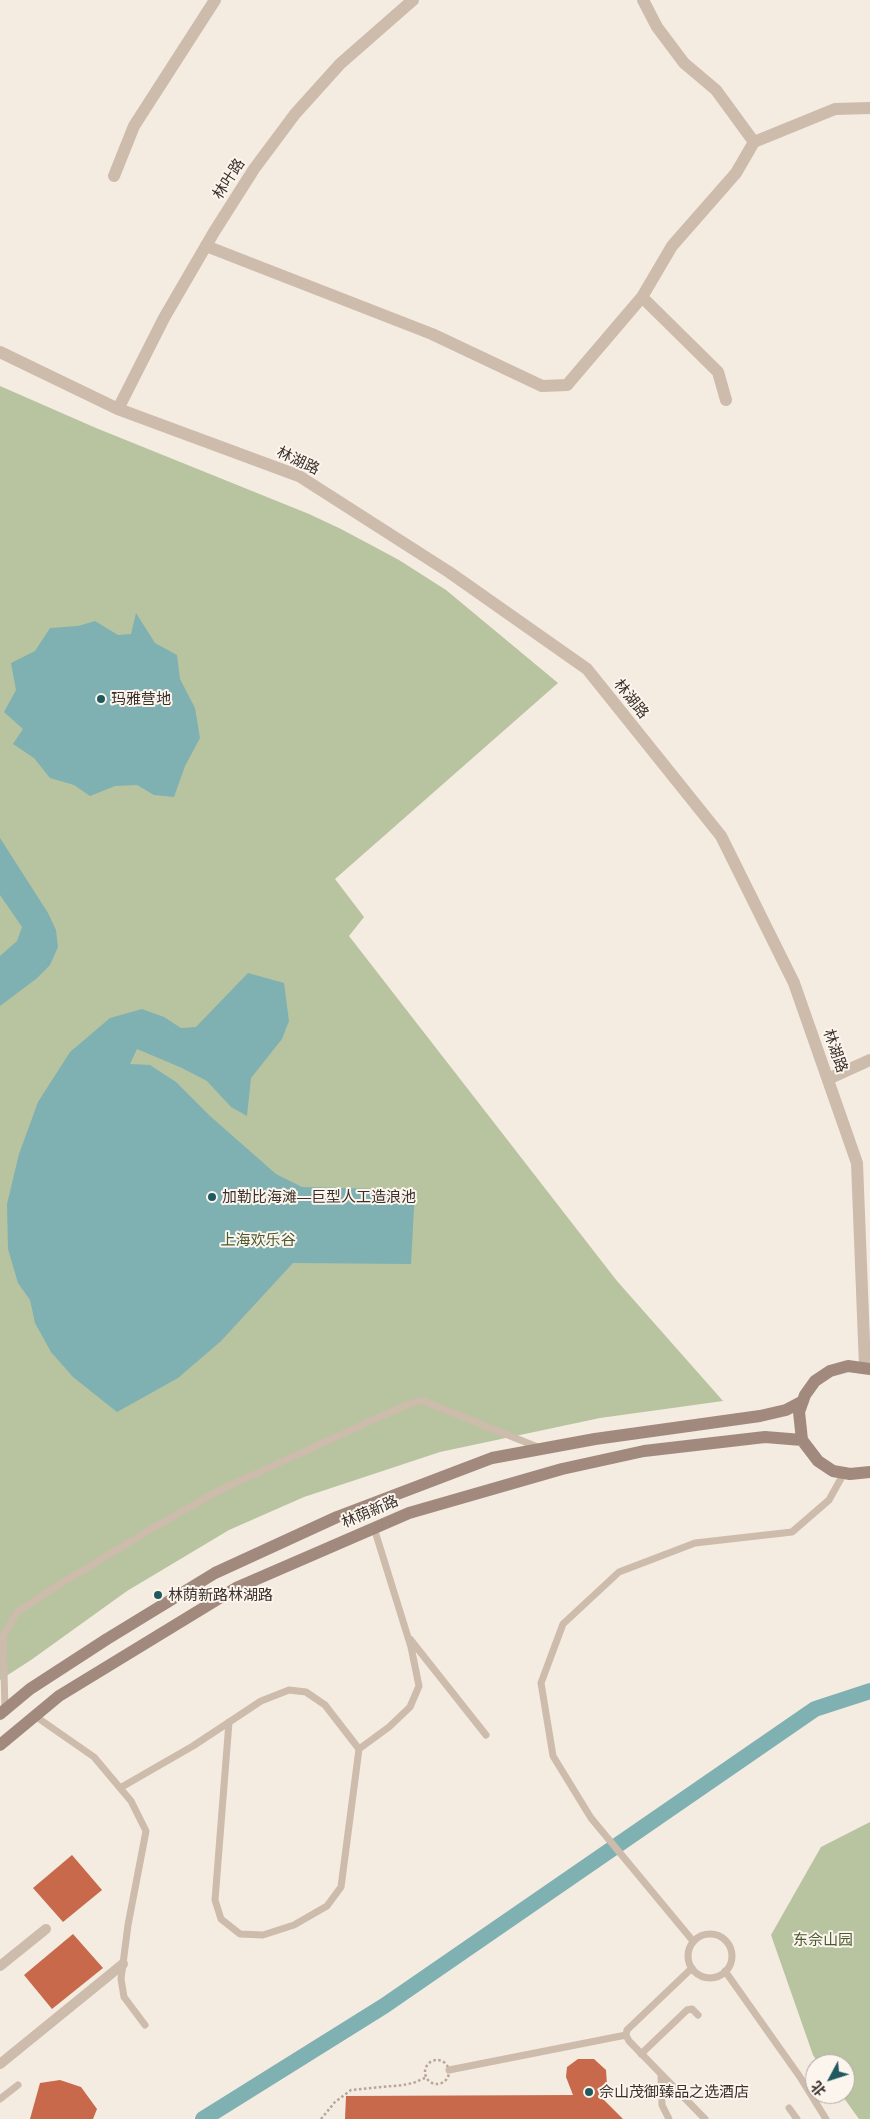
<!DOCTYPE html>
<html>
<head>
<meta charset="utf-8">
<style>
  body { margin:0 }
  #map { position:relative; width:870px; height:2119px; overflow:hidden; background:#f4ebe1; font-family:"Alegreya Sans","Noto Sans SC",sans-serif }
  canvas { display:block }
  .north { position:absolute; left:805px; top:2054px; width:50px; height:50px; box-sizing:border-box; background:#fbf5ee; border:1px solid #aea6a0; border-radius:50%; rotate:230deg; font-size:14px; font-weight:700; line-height:20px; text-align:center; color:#3b302b }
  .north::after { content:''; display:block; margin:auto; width:18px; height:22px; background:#1f5a5e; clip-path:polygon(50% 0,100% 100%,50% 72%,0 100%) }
</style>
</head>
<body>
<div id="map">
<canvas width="870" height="2119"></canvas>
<div class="north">北</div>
</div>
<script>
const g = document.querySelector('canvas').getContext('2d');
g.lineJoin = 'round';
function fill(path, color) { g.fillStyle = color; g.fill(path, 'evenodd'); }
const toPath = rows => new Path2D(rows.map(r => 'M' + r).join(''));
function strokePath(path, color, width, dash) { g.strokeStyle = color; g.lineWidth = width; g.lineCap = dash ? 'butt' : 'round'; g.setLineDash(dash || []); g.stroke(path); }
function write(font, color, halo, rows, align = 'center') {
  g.font = font + ' "Alegreya Sans","Noto Sans SC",sans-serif'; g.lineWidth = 4; g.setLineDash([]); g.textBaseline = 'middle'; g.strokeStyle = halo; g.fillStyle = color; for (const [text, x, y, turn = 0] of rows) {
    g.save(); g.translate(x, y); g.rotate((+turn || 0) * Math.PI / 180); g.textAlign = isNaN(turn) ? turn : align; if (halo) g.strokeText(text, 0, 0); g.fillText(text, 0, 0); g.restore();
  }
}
const green = toPath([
  [0,386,96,428,309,514,341,529,399,560,446,590,558,683,335,879,364,917,349,936,617,1281,723,1401,600,1418,440,1452,304,1497,229,1530,127,1591,31,1660,0,1680],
  [870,1822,870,2119,859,2119,841,2094,845,2094,845,2064,819,2064,813,2055,771,1935,821,1847]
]);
const water = toPath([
  [136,613,155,643,177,655,180,679,195,708,200,738,185,766,174,797,154,795,137,785,115,786,90,796,74,785,50,778,34,758,13,744,23,729,4,712,16,690,11,663,35,651,50,628,78,626,95,621,118,635,131,634],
  [0,838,48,913,56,930,58,947,50,965,36,979,0,1006,0,956,17,941,22,927,0,895],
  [248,973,284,983,289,1021,282,1039,251,1078,247,1116,231,1107,207,1081,182,1068,137,1049,130,1064,150,1065,176,1082,210,1116,276,1174,302,1187,415,1190,411,1264,293,1263,221,1341,178,1378,117,1412,73,1377,51,1352,35,1323,30,1300,18,1283,8,1249,7,1204,19,1154,38,1102,70,1052,110,1018,142,1009,164,1017,181,1028,196,1027]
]);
const canal = toPath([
  [203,2119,384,2006,815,1709,870,1691]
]);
const building = toPath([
  [72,1855,102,1890,63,1922,33,1888],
  [73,1934,103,1968,52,2009,24,1975],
  [578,2059,594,2059,606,2070,607,2085,600,2096,623,2119,345,2119,346,2096,573,2095,566,2077,567,2067],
  [60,2080,81,2087,97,2109,93,2119,30,2119,40,2083]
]);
const path = toPath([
  '425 2072a12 12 0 1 1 24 0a12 12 0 1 1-24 0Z',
  [321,2119,335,2102,351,2090,403,2085,413,2083,425,2078]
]);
const service = toPath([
  [410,1639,486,1735],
  [5,1709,3,1636,17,1612,52,1589,153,1528,218,1491,397,1409,421,1400,540,1448],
  [35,1716,94,1757,131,1801,146,1831,128,1925,121,1979,124,1997,145,2025],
  [229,1722,215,1900,221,1919,240,1934,263,1935,294,1925,327,1906,341,1887,359,1749],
  [120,1788,193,1746,261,1701,289,1690,306,1692,325,1705,359,1749,389,1727,410,1707,419,1686,411,1647,374,1528],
  '688 1956a22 22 0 1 1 44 0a22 22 0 1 1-44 0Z',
  [693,1941,591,1818,553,1756,541,1683,563,1624,619,1572,695,1543,792,1532,829,1500,844,1473],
  [692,1968,627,2030,626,2035,629,2041,705,2119],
  [725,1971,800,2077,826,2119],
  [641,2054,687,2010,692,2009,698,2015],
  [449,2070,626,2035],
  [661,2074,662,2105,669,2119],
  [0,2099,18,2085],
  [789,2108,797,2119]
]);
const pedestrian = toPath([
  [0,1966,46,1929],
  [0,2064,123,1964]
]);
const minor = toPath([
  [643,0,657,27,684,63,716,90,754,142],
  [114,176,134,126,215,0],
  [206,246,432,334,542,386,567,385,642,297,672,246,736,173,754,142,835,109,870,108],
  [642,297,718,372,726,400],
  [828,1079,870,1060]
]);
const tertiary = toPath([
  [0,352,118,409,299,476,449,572,587,669,721,836,794,983,857,1163,865,1367],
  [118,409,164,318,214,232,254,169,295,114,340,64,413,0]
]);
const secondary = toPath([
  [870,1369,848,1366,830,1371,815,1381,805,1395,799,1412,802,1440,818,1461,833,1471,850,1474,870,1472],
  [0,1714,30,1689,107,1639,215,1573,337,1517,492,1458,595,1439,760,1416,786,1410,803,1401],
  [0,1745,59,1696,236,1588,409,1513,562,1469,644,1451,765,1437,802,1440]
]);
const markers = [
  [101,699,5,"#1f5a5e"],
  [212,1197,5,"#1f5a5e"],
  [158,1595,5,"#1f5a5e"],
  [589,2092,5,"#1f5a5e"]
];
const streetNames = [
  ["林叶路",229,179,-57],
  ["林湖路",298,461,25],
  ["林湖路",631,699,51],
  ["林湖路",835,1051,71],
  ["林荫新路",370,1512,-23]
];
const poiNames = [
  ["玛雅营地",111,699],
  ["加勒比海滩—巨型人工造浪池",222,1197],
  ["林荫新路林湖路",168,1595],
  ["佘山茂御臻品之选酒店",599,2092]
];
const parkNames = [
  ["上海欢乐谷",258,1240],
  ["东佘山园",823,1940]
];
fill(green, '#b8c4a0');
fill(water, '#7fb0b2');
strokePath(canal, '#7fb0b2', 16);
fill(building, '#c8694b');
strokePath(path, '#b9a596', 2.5, [2.5, 2.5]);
strokePath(service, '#cdbbac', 7);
strokePath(pedestrian, '#cdbbac', 10);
strokePath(minor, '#cdbbac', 12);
strokePath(tertiary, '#cdbbac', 12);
strokePath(secondary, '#a18a7d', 12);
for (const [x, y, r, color] of markers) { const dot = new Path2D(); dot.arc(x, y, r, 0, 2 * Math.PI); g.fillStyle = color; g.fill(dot); strokePath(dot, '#fbf5ee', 2); }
write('15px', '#3b302b', '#fbf5ee', streetNames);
write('15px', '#3b302b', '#fbf5ee', poiNames, 'left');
write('15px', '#4a5a2e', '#fbf5ee', parkNames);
</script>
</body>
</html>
